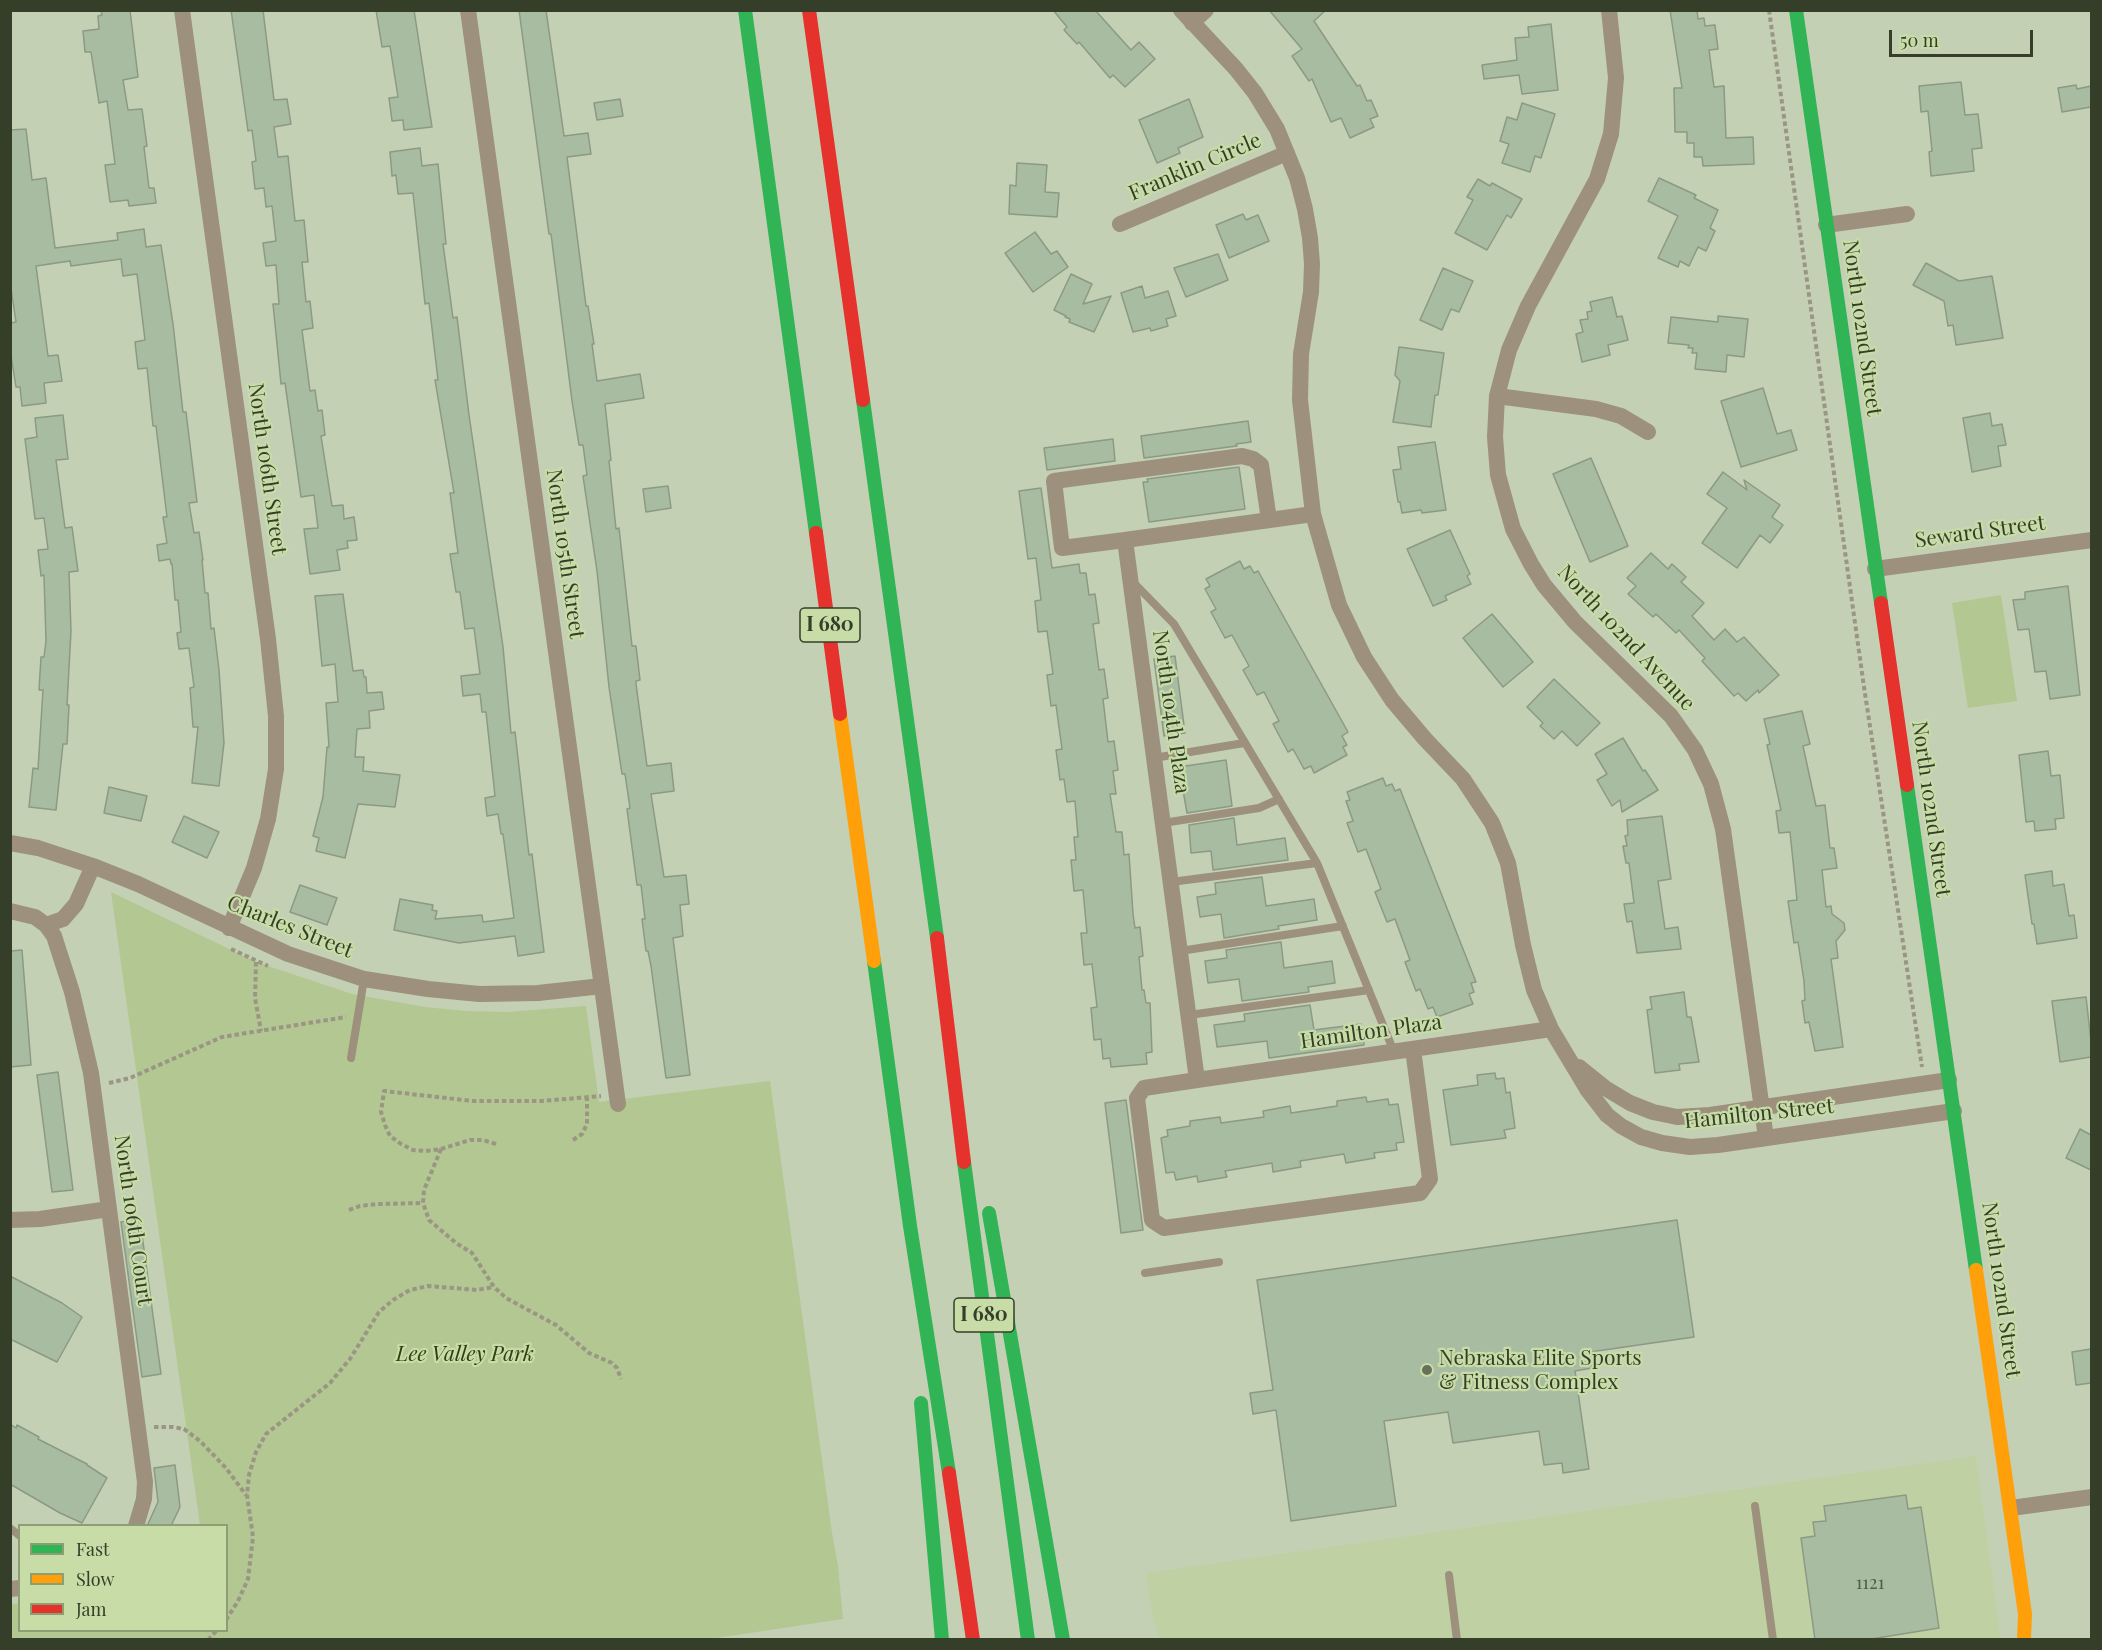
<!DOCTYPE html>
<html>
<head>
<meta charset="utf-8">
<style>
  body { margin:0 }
  #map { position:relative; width:2102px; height:1650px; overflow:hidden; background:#c4d0b3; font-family:"Playfair Display",serif }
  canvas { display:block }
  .frame { position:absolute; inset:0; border:12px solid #353e28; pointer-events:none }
  .legend { position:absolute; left:18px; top:1524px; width:210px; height:108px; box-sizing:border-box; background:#c7dca7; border:2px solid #8d9d74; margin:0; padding:8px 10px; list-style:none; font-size:18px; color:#353e28 }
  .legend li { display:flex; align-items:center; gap:12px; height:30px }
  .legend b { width:30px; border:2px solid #8d9d74 }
  .scale { position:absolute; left:1889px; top:30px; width:144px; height:27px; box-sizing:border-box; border:3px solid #353e28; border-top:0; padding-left:8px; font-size:18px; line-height:21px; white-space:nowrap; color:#353e28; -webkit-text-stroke:4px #c7dca7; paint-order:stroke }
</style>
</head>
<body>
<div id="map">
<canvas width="2102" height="1650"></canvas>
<div class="frame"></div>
<ul class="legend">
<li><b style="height:8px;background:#30b455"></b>Fast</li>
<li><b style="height:8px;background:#ff9f0a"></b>Slow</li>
<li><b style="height:8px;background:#e5322d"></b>Jam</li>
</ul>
<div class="scale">50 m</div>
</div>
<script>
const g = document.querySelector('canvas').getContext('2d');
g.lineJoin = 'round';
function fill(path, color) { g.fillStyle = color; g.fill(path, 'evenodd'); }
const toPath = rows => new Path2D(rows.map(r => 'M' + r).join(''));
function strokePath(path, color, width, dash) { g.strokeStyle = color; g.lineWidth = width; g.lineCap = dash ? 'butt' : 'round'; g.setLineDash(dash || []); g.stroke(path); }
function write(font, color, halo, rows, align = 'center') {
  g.font = font + ' "Playfair Display",serif'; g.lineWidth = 4.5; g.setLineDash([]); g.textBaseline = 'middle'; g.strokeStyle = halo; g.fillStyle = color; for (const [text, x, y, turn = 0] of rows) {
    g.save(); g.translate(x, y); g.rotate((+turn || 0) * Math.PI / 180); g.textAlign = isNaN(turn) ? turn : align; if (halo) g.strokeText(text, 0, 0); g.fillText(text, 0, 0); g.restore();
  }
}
const built = toPath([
  [1976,1456,2001,1639,1159,1639,1152,1614,1146,1573]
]);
const green = toPath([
  [2001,595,2017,701,1968,708,1952,603],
  [111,892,256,962,352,994,425,1007,465,1011,507,1012,586,1006,599,1102,770,1081,832,1533,838,1566,843,1619,703,1640,11,1640,10,1605,19,1603,20,1630,226,1630,226,1526,200,1525]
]);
const building = toPath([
  [101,10,130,10,138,77,123,80,128,110,142,109,147,146,144,147,149,188,154,188,156,203,129,206,128,200,110,202,105,165,115,164,107,101,99,103,91,52,85,52,83,31,99,29,98,16,102,15,101,10],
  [231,10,263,10,274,100,287,99,291,124,274,127,278,157,288,156,295,221,304,220,308,262,302,262,306,302,310,301,313,328,302,330,310,391,315,390,318,411,322,410,325,435,321,436,332,506,343,505,344,519,354,517,357,540,347,541,348,548,337,550,340,570,310,574,304,529,318,528,314,495,301,497,285,383,281,384,273,304,279,304,276,265,266,266,263,243,276,241,272,206,266,207,264,188,255,189,252,162,256,161,252,130,248,131,231,10],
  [376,10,414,10,432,127,404,130,403,120,392,121,389,98,398,97,390,46,382,47,376,10],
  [519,10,546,10,564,136,588,133,591,154,567,157,586,306,588,306,594,344,592,344,597,381,640,374,644,398,605,404,611,460,609,461,616,529,619,528,632,646,636,646,640,680,636,681,636,684,647,766,671,763,674,791,651,794,664,877,686,875,689,904,680,905,683,936,673,938,690,1075,666,1078,651,966,648,951,646,951,642,919,645,919,641,885,637,885,627,809,630,808,625,774,622,774,609,687,597,571,583,476,587,475,583,445,579,445,572,401,551,234,549,234,519,10],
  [1053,10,1095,10,1131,50,1139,42,1155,59,1125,87,1113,75,1110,78,1079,42,1077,44,1064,30,1067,27,1053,10],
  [1269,10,1326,10,1314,21,1357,86,1360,85,1367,101,1371,100,1378,116,1370,119,1374,127,1350,138,1341,118,1331,122,1312,79,1309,81,1292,56,1302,49,1269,10],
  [1670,10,1697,10,1698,19,1704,18,1705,26,1715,25,1718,49,1709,50,1714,87,1724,86,1726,138,1753,137,1754,164,1703,166,1702,157,1694,157,1694,143,1687,143,1687,132,1675,132,1674,88,1682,88,1670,10],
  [1551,24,1558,90,1522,94,1519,75,1484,79,1482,65,1517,60,1515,38,1529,37,1528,27,1551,24],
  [1961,82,1965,115,1978,114,1982,148,1972,149,1974,171,1931,176,1929,152,1932,151,1928,111,1921,112,1919,86,1961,82],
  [2076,85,2077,89,2091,86,2091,107,2062,112,2058,88,2076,85],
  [620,99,623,116,597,120,594,103,620,99],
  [1189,99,1203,137,1178,148,1180,153,1157,163,1139,120,1189,99],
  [1522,103,1555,114,1541,158,1535,156,1530,172,1502,163,1509,144,1500,141,1507,117,1517,120,1522,103],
  [26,129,32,180,46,178,55,248,118,240,117,233,144,229,146,247,161,245,173,324,183,412,186,412,197,502,189,503,194,533,199,532,203,560,202,560,205,593,208,593,211,629,214,628,219,670,224,743,219,786,192,783,198,727,193,727,190,688,194,687,189,648,179,649,177,633,181,632,178,600,175,600,172,564,171,564,170,559,159,561,157,545,167,543,163,517,167,517,156,426,153,426,147,368,138,369,135,342,145,340,137,274,123,276,121,259,71,266,70,261,36,266,48,356,58,355,62,381,44,383,46,403,22,406,20,387,16,387,10,349,10,323,16,322,10,282,10,130,26,129],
  [420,148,422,166,438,164,446,244,443,244,453,318,457,317,469,415,503,647,511,733,515,732,529,855,532,854,544,952,518,956,515,936,459,943,394,930,400,899,433,905,432,910,437,911,435,919,482,915,483,922,514,918,503,834,501,834,498,814,487,816,485,798,495,796,486,712,482,712,480,694,463,696,461,676,480,674,474,628,465,629,460,592,456,592,450,554,458,553,450,493,454,493,435,380,438,380,429,303,425,304,413,193,398,194,396,175,392,176,390,152,420,148],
  [1017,163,1047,165,1045,192,1059,193,1057,217,1009,214,1010,185,1016,186,1017,163],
  [1659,178,1696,195,1694,198,1718,210,1710,228,1715,231,1706,251,1698,247,1689,266,1680,261,1678,267,1658,258,1678,216,1648,201,1659,178],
  [1478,179,1490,186,1492,183,1522,199,1511,218,1507,215,1487,250,1455,233,1473,200,1467,197,1478,179],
  [1243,214,1246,220,1258,215,1269,241,1229,258,1216,225,1243,214],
  [1035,232,1051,254,1057,251,1068,267,1033,292,1005,253,1035,232],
  [1218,254,1228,280,1186,297,1174,268,1218,254],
  [1926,263,1959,281,1992,276,2003,338,1956,345,1953,325,1948,326,1944,301,1913,285,1926,263],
  [1443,268,1473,281,1459,312,1451,309,1442,330,1420,320,1443,268],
  [1071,274,1092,284,1083,304,1111,296,1094,332,1069,322,1070,319,1065,317,1066,316,1054,310,1071,274],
  [1142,286,1145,298,1168,291,1176,316,1166,319,1168,326,1151,331,1150,328,1133,332,1121,293,1142,286],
  [1612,297,1617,317,1622,316,1628,340,1608,345,1610,355,1582,362,1576,334,1583,332,1580,320,1588,319,1587,312,1592,311,1590,302,1612,297],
  [1718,316,1748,319,1744,357,1727,355,1726,372,1695,369,1697,353,1692,353,1693,348,1688,348,1689,345,1668,343,1671,317,1718,322,1718,316],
  [1399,347,1444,353,1438,395,1435,395,1431,427,1393,422,1400,381,1395,375,1399,347],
  [1763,388,1777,434,1791,430,1797,450,1741,467,1721,401,1763,388],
  [1990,413,1992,426,2002,424,2006,445,1998,446,2001,466,1972,472,1963,418,1990,413],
  [63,415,68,459,56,460,65,528,72,527,78,571,69,572,71,631,67,705,69,705,67,744,63,744,56,810,29,807,33,768,38,769,43,690,39,690,41,657,44,657,46,641,44,575,41,576,38,550,48,549,44,518,35,519,25,439,37,437,35,418,63,415],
  [1248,421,1251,442,1236,444,1237,446,1144,458,1141,436,1248,421],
  [1113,439,1115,461,1047,470,1044,448,1113,439],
  [1435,442,1446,510,1422,513,1421,510,1402,513,1400,502,1398,502,1393,470,1401,469,1398,447,1435,442],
  [1591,458,1628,546,1590,562,1553,474,1591,458],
  [1239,467,1245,509,1149,522,1143,482,1148,482,1147,479,1239,467],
  [1723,472,1747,490,1744,480,1780,505,1772,517,1783,525,1770,543,1760,535,1737,568,1702,543,1727,508,1707,494,1723,472],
  [668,486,671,508,646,512,643,489,668,486],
  [1041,488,1052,568,1079,564,1080,573,1086,573,1089,595,1095,594,1099,623,1093,624,1099,670,1104,669,1108,698,1103,699,1108,742,1114,741,1118,770,1113,771,1116,794,1110,794,1116,832,1122,832,1124,855,1129,854,1133,914,1135,928,1140,927,1143,956,1139,957,1142,990,1144,990,1146,1003,1150,1003,1152,1052,1146,1053,1147,1064,1111,1067,1110,1058,1103,1059,1101,1039,1094,1040,1091,1008,1097,1007,1092,964,1084,965,1081,933,1087,933,1083,890,1074,891,1071,860,1076,860,1074,837,1078,837,1075,801,1067,802,1064,779,1060,780,1056,750,1062,749,1056,705,1051,706,1047,675,1053,674,1047,631,1038,632,1035,601,1041,600,1036,558,1028,559,1019,491,1041,488],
  [1450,530,1470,574,1467,576,1471,584,1445,596,1447,600,1433,606,1407,549,1450,530],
  [1651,553,1668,569,1672,564,1686,577,1681,582,1704,603,1692,616,1714,640,1725,629,1737,642,1744,637,1779,675,1759,693,1758,690,1746,701,1738,693,1734,696,1702,661,1705,658,1679,630,1676,633,1656,614,1653,617,1628,594,1636,586,1627,578,1651,553],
  [1240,561,1244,569,1250,566,1254,573,1258,571,1348,732,1342,736,1347,745,1343,747,1347,755,1314,773,1311,766,1304,769,1293,749,1288,752,1273,724,1279,721,1264,692,1257,695,1243,670,1249,666,1232,635,1225,638,1211,612,1216,609,1205,589,1210,586,1206,579,1240,561],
  [2068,586,2080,695,2050,699,2046,671,2035,672,2029,629,2018,630,2013,600,2025,599,2025,592,2068,586],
  [343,594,353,671,363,670,364,677,366,677,367,693,382,692,384,709,369,711,370,728,357,729,355,757,364,757,363,771,400,775,395,807,358,804,345,858,316,851,319,838,313,836,323,797,327,747,329,747,326,703,338,702,335,664,322,666,315,596,343,594],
  [1492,614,1533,662,1503,687,1463,638,1492,614],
  [1175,656,1185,733,1164,736,1154,659,1175,656],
  [1554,679,1600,723,1577,746,1562,731,1554,739,1540,726,1543,723,1527,707,1554,679],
  [1802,711,1810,744,1803,746,1816,806,1825,805,1830,848,1834,848,1837,868,1822,870,1826,907,1831,906,1832,914,1844,923,1845,930,1836,941,1838,958,1831,959,1843,1047,1815,1051,1809,1022,1805,1023,1802,1001,1805,1000,1804,981,1798,942,1794,943,1788,901,1797,900,1790,832,1779,833,1776,811,1781,810,1767,745,1770,744,1764,719,1802,711],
  [1623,738,1643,771,1645,770,1658,790,1622,812,1620,800,1612,806,1597,780,1607,774,1595,754,1623,738],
  [2048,751,2051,776,2060,775,2064,818,2055,819,2056,829,2035,831,2034,821,2026,822,2019,755,2048,751],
  [1226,760,1232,806,1187,813,1179,767,1226,760],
  [1383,778,1386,786,1392,784,1395,791,1400,789,1476,982,1471,983,1474,992,1469,994,1473,1004,1437,1017,1433,1007,1428,1009,1420,989,1416,991,1405,962,1410,960,1395,919,1387,922,1375,892,1381,889,1366,849,1358,852,1347,823,1353,821,1346,801,1350,800,1347,792,1383,778],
  [109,787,147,796,141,821,104,813,109,787],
  [184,816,219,832,207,858,172,842,184,816],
  [1662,816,1671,879,1658,881,1665,929,1678,927,1681,949,1637,953,1632,921,1627,922,1624,904,1634,903,1629,863,1626,863,1623,846,1627,846,1625,836,1628,835,1627,820,1662,816],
  [1234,818,1237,845,1285,838,1288,860,1213,870,1211,851,1191,853,1189,825,1234,818],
  [2052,871,2053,886,2064,884,2069,916,2074,915,2077,938,2037,944,2034,924,2032,924,2025,875,2052,871],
  [1262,877,1266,906,1314,899,1317,920,1278,926,1279,929,1224,938,1221,914,1200,917,1197,897,1216,894,1215,883,1262,877],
  [300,885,337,898,327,925,290,912,300,885],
  [1281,942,1284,968,1332,961,1335,983,1308,987,1309,992,1242,1001,1239,979,1208,983,1205,961,1227,958,1226,950,1281,942],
  [22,950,31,1065,10,1067,10,951,22,950],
  [1684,992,1687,1017,1691,1017,1699,1062,1679,1064,1680,1070,1655,1073,1647,1010,1652,1009,1650,997,1684,992],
  [2086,997,2091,1041,2091,1057,2060,1062,2052,1001,2086,997],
  [1310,1005,1314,1030,1361,1024,1364,1045,1269,1058,1267,1041,1217,1047,1214,1025,1245,1021,1244,1014,1310,1005],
  [58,1072,73,1190,52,1192,37,1075,58,1072],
  [1495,1073,1496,1079,1504,1078,1506,1093,1510,1092,1515,1128,1504,1130,1506,1138,1451,1145,1443,1090,1478,1085,1477,1075,1495,1073],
  [1366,1097,1367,1102,1388,1099,1389,1105,1398,1104,1404,1142,1396,1143,1397,1150,1374,1153,1375,1158,1346,1163,1344,1154,1300,1161,1301,1167,1273,1172,1272,1163,1225,1171,1227,1177,1198,1182,1197,1176,1176,1180,1174,1172,1166,1173,1161,1138,1168,1136,1167,1130,1190,1126,1190,1121,1220,1117,1221,1123,1264,1117,1263,1111,1290,1106,1291,1113,1337,1106,1337,1101,1366,1097],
  [1126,1100,1143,1230,1121,1233,1105,1103,1126,1100],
  [2080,1129,2091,1135,2091,1170,2066,1158,2080,1129],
  [140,1220,161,1374,142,1377,121,1222,140,1220],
  [1677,1220,1694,1337,1590,1352,1592,1368,1575,1371,1589,1469,1563,1473,1562,1463,1544,1465,1539,1431,1453,1443,1448,1412,1384,1421,1396,1506,1291,1521,1276,1410,1253,1414,1250,1393,1273,1390,1257,1280,1677,1220],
  [10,1276,62,1303,82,1317,57,1362,10,1339,10,1276],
  [2091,1349,2091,1383,2076,1385,2072,1352,2091,1349],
  [10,1424,16,1428,17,1425,39,1437,38,1439,87,1464,87,1465,107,1478,82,1523,60,1513,10,1484,10,1424],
  [175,1465,180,1507,171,1526,147,1526,158,1502,154,1468,175,1465],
  [1906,1495,1908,1509,1921,1507,1939,1628,1865,1640,1815,1640,1801,1538,1815,1536,1813,1522,1826,1521,1824,1506,1906,1495]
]);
const path = toPath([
  [1769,10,1864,687,1922,1067],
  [231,949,268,966],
  [256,962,255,998,261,1031],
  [109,1083,130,1078,222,1037,346,1017],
  [573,1140,582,1134,587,1124,587,1098],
  [496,1144,483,1140,470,1140,441,1149,426,1151,413,1150,401,1144,390,1136,385,1125,381,1112,384,1091,473,1101,542,1101,601,1096],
  [441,1149,424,1190,423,1203,429,1220,456,1243,472,1253,494,1287,506,1298,556,1325,589,1353,612,1363,617,1368,621,1379],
  [349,1210,360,1206,377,1204,423,1203],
  [154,1427,173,1427,184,1429,200,1441,226,1468,246,1495],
  [226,1620,238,1601,248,1579,253,1537,247,1495,249,1475,256,1452,266,1434,330,1383,350,1359,379,1312,393,1300,410,1290,428,1286,477,1290,494,1287],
  [208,1640,217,1630]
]);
const lane = toPath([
  [1132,581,1174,624,1317,863],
  [1154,758,1244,743],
  [1163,823,1259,808,1279,799],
  [1171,882,1317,863,1394,1052],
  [1180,951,1343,926],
  [1189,1015,1369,990],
  [351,1058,364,979],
  [1145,1273,1219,1262],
  [1755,1506,1773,1640],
  [10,1528,20,1536],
  [1449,1575,1457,1640]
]);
const street = toPath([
  [182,10,268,639,276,716,276,769,268,819,254,868,229,928],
  [468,10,618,1104],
  [1181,10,1236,69,1255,93,1277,129,1297,178,1305,209,1310,238,1312,264,1311,292,1301,354,1300,400,1313,514,1339,605,1364,657,1392,700,1425,739,1463,779,1492,823,1508,863,1523,945,1534,990,1551,1029,1587,1089,1607,1115,1621,1126,1641,1137,1662,1143,1690,1147,1718,1145,1954,1111],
  [1609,10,1616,78,1611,134,1597,179,1528,306,1509,350,1497,396,1495,437,1498,475,1513,529,1531,564,1544,585,1575,622,1671,716,1695,750,1711,784,1723,829,1766,1138],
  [1192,23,1206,10],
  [1120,224,1287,153],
  [1826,225,1907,214],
  [1497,396,1596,409,1621,416,1648,432],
  [1125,540,1062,548,1054,481,1242,456,1253,459,1261,465,1269,520],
  [1875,569,2092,540],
  [10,843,38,848,93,866,138,884,288,954,364,979,428,989,479,994,538,993,602,986],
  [10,911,35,917,46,925,54,936,72,992,91,1073,145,1482,144,1499,136,1526],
  [46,925,63,919,76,904,93,866],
  [1413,1049,1430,1179,1420,1193,1164,1228,1152,1220,1137,1098,1144,1088,1197,1080,1551,1029],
  [1579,1067,1605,1088,1630,1103,1653,1112,1677,1117,1710,1115,1949,1080],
  [1197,1080,1125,540,1313,514],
  [10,1220,40,1219,109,1209],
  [2011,1508,2092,1497],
  [10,1589,20,1588]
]);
const fast = toPath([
  [745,10,816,533],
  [1796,10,1881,603],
  [863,400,937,938],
  [1907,785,1976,1270],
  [874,961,910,1226,949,1473],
  [964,1162,1028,1640],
  [989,1213,1063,1640],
  [921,1403,942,1640]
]);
const slow = toPath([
  [840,714,874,961],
  [1976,1270,2025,1614,2024,1640]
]);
const jam = toPath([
  [809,10,863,400],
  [816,533,840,714],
  [1881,603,1907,785],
  [937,938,964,1162],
  [949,1473,973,1640]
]);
const markers = [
  [1427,1370,6,"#677159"]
];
const numberNames = [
  ["1121",1870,1583]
];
const shields = [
  [830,625,60],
  [984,1315,60]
];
const shieldNames = [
  ["I 680",830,625],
  ["I 680",984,1315]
];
const streetNames = [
  ["Franklin Circle",1195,167,-23],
  ["North 102nd Street",1862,328,82],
  ["North 106th Street",267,469,82],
  ["Seward Street",1980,532,-8],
  ["North 105th Street",565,554,82],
  ["North 102nd Avenue",1626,638,47],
  ["North 104th Plaza",1171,712,82],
  ["North 102nd Street",1931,809,82],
  ["Charles Street",290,927,22],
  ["Hamilton Plaza",1371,1032,-8],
  ["Hamilton Street",1759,1114,-6],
  ["North 106th Court",133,1220,82],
  ["North 102nd Street",2001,1290,82]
];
const parkNames = [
  ["Lee Valley Park",465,1354]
];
const poiNames = [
  ["Nebraska Elite Sports",1439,1358],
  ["& Fitness Complex",1439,1382]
];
fill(built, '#bfd1a3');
fill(green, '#b2c791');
fill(building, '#a8bca1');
strokePath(building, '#8c9984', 1.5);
strokePath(path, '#9b9684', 4, [4.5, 3]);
strokePath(lane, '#9d907d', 8);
strokePath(street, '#9d907d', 16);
strokePath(fast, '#30b455', 14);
strokePath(slow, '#ff9f0a', 14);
strokePath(jam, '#e5322d', 14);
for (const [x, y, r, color] of markers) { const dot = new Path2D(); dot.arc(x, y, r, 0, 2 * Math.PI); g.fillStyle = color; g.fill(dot); strokePath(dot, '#c7dca7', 2); }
write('18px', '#525e47', null, numberNames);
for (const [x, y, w] of shields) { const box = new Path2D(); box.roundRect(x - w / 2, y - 17, w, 34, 4.5); g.fillStyle = '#c7dca7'; g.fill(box); strokePath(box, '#353e28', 1.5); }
write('bold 20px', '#353e28', null, shieldNames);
write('21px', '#353e28', '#c7dca7', streetNames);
write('italic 21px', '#2f3d14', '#c7dca7', parkNames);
write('21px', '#353e28', '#c7dca7', poiNames, 'left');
</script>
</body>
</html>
